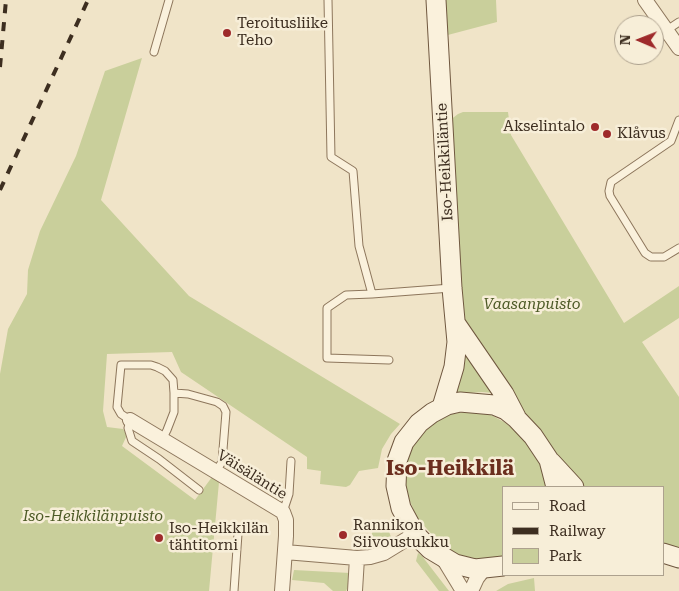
<!DOCTYPE html>
<html>
<head>
<meta charset="utf-8">
<style>
  body { margin:0 }
  #map { position:relative; width:679px; height:591px; overflow:hidden; background:#f0e4c8; font-family:"Roboto Serif",serif }
  canvas { display:block }
  .legend { position:absolute; left:502px; top:486px; width:162px; height:90px; box-sizing:border-box; background:#f7eed8; border:1px solid #ada18e; margin:0; padding:6px 9px; list-style:none; font-size:15px; color:#3d2e20 }
  .legend li { display:flex; align-items:center; gap:10px; height:25px }
  .legend b { width:25px; border:1px solid #ada18e }
  .north { position:absolute; left:614px; top:15px; width:50px; height:50px; box-sizing:border-box; background:#f7eed8; border:1px solid #ada18e; border-radius:50%; rotate:271deg; font-size:14px; font-weight:700; line-height:20px; text-align:center; color:#3d2e20 }
  .north::after { content:''; display:block; margin:auto; width:18px; height:22px; background:#9e2a2b; clip-path:polygon(50% 0,100% 100%,50% 72%,0 100%) }
</style>
</head>
<body>
<div id="map">
<canvas width="679" height="591"></canvas>
<ul class="legend">
<li><b style="height:6px;background:#faf1dc"></b>Road</li>
<li><b style="height:6px;background:#3d2e20"></b>Railway</li>
<li><b style="height:14px;background:#c9cf9b"></b>Park</li>
</ul>
<div class="north">N</div>
</div>
<script>
const g = document.querySelector('canvas').getContext('2d');
g.lineJoin = 'round';
function fill(path, color) { g.fillStyle = color; g.fill(path, 'evenodd'); }
const toPath = rows => new Path2D(rows.map(r => 'M' + r).join(''));
function strokePath(path, color, width, dash) { g.strokeStyle = color; g.lineWidth = width; g.lineCap = dash ? 'butt' : 'round'; g.setLineDash(dash || []); g.stroke(path); }
function write(font, color, halo, rows, align = 'center') {
  g.font = font + ' "Roboto Serif",serif'; g.lineWidth = 5; g.setLineDash([]); g.textBaseline = 'middle'; g.strokeStyle = halo; g.fillStyle = color; for (const [text, x, y, turn = 0] of rows) {
    g.save(); g.translate(x, y); g.rotate((+turn || 0) * Math.PI / 180); g.textAlign = isNaN(turn) ? turn : align; if (halo) g.strokeText(text, 0, 0); g.fillText(text, 0, 0); g.restore();
  }
}
const green = toPath([
  [442,0,496,0,497,22,444,36],
  [142,58,101,200,189,296,400,424,391,434,382,449,378,468,359,471,350,485,346,487,320,484,321,471,307,469,307,457,181,372,172,352,107,354,103,411,107,427,123,429,127,435,122,446,195,500,212,477,219,482,209,591,0,591,0,374,8,329,27,294,28,270,40,231,76,156,105,71],
  [463,112,508,112,511,135,624,323,679,286,679,318,642,342,679,397,679,552,663,547,663,487,579,487,469,337,464,325,449,121,458,114],
  [461,342,493,393,482,392,454,394],
  [469,411,491,415,504,422,520,434,538,456,550,487,503,487,503,559,489,561,465,558,451,552,436,539,418,519,408,497,405,480,406,463,408,454,418,436,434,422,448,415],
  [382,520,385,521,391,537,372,545,372,522],
  [418,553,422,556,449,591,439,591,416,561],
  [294,570,350,573,348,587,346,591,333,591,324,583,292,580],
  [534,578,535,591,496,591,508,584]
]);
const lane = toPath([
  [328,0,331,157,353,171,359,246,372,294,451,288],
  [667,30,679,22],
  [154,52,169,0],
  [679,120,671,141,611,182,609,191,610,196,645,253,651,257,664,257,679,248],
  [372,294,346,295,327,308,327,358,389,360],
  [174,393,188,394,217,402,223,406,226,412,222,462,216,471],
  [162,440,167,430,174,412,174,393,173,380,165,371,157,367,151,365,121,365,117,407,121,414,130,420,128,428,132,441,159,459,199,490],
  [283,512,289,494,291,461],
  [234,591,238,534]
]);
const street = toPath([
  [645,0,679,48],
  [130,420,283,512,286,520,286,536,282,591],
  [285,552,357,558,370,557,384,553,415,534],
  [443,558,463,591],
  [355,591,357,558],
  [471,591,477,578,484,569]
]);
const secondary = toPath([
  [436,0,452,288,457,342,454,367,442,407],
  [456,324,504,394,516,417],
  [551,462,574,487],
  [663,553,679,558],
  [503,566,475,569,455,564,430,549,415,534,401,508,396,486,397,461,404,442,419,423,432,413,447,405,460,402,494,405,506,410,516,418,533,436,549,460,556,487]
]);
const rail = toPath([
  [0,67,6,0],
  [0,190,88,0]
]);
const markers = [
  [227,33,5,"#9e2a2b"],
  [595,127,5,"#9e2a2b"],
  [607,134,5,"#9e2a2b"],
  [343,535,5,"#9e2a2b"],
  [159,538,5,"#9e2a2b"]
];
const poiNames = [
  ["Teroitusliike",237,24],
  ["Teho",237,41],
  ["Akselintalo",585,127,"right"],
  ["Klåvus",617,134],
  ["Rannikon",353,526],
  ["Siivoustukku",353,543],
  ["Iso-Heikkilän",169,529],
  ["tähtitorni",169,546]
];
const streetNames = [
  ["Iso-Heikkiläntie",445,162,-93],
  ["Väisäläntie",252,475,32]
];
const parkNames = [
  ["Vaasanpuisto",532,305],
  ["Iso-Heikkilänpuisto",93,517]
];
const districtNames = [
  ["Iso-Heikkilä",450,469]
];
fill(green, '#c9cf9b');
strokePath(lane, '#8d765c', 9);
strokePath(street, '#8d765c', 16);
strokePath(secondary, '#6f573f', 21);
strokePath(lane, '#faf1dc', 7);
strokePath(street, '#faf1dc', 14);
strokePath(secondary, '#faf1dc', 19);
strokePath(rail, '#3d2e20', 4, [9, 9]);
for (const [x, y, r, color] of markers) { const dot = new Path2D(); dot.arc(x, y, r, 0, 2 * Math.PI); g.fillStyle = color; g.fill(dot); strokePath(dot, '#f7eed8', 2); }
write('15px', '#3d2e20', '#f7eed8', poiNames, 'left');
write('15px', '#3d2e20', '#f7eed8', streetNames);
write('italic 15px', '#4d5a26', '#f7eed8', parkNames);
write('bold 20px', '#6b2e1e', '#f7eed8', districtNames);
</script>
</body>
</html>
